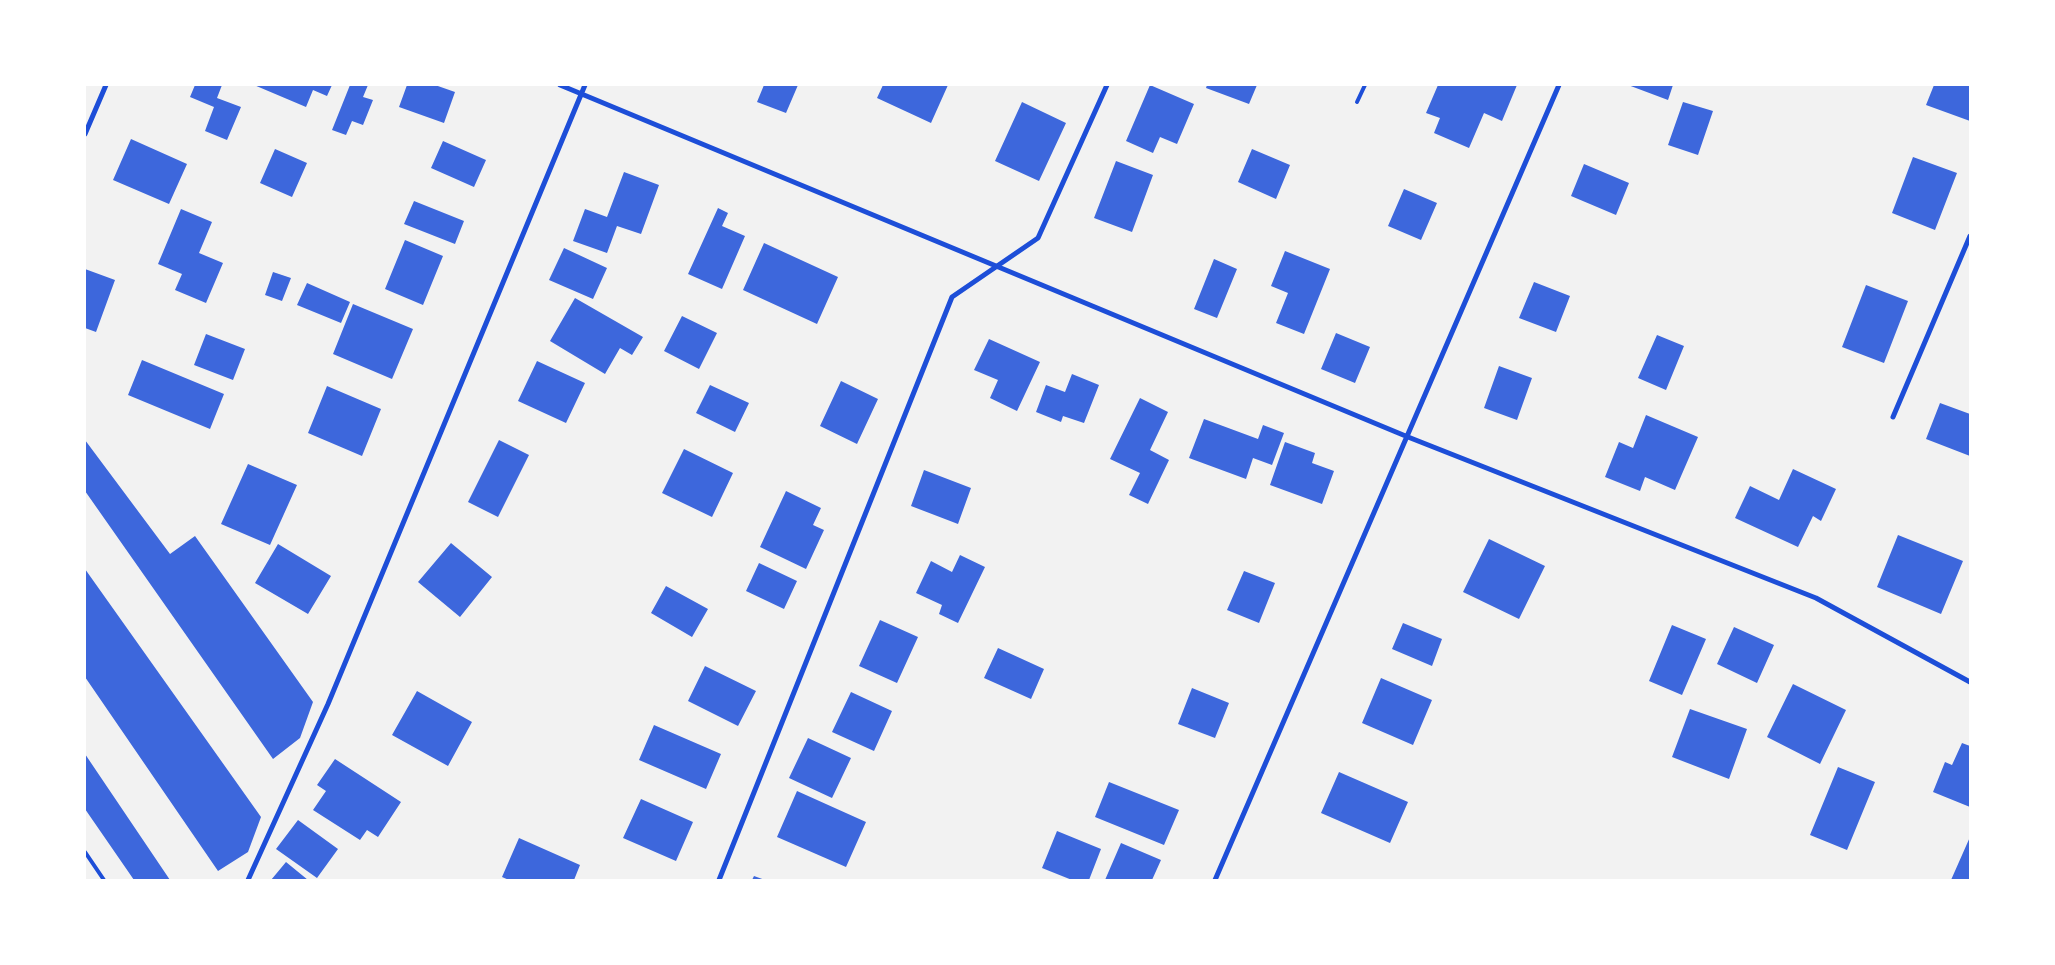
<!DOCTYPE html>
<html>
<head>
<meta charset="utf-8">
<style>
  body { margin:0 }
  #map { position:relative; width:2055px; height:965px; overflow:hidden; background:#f2f2f2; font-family:"PT Sans",sans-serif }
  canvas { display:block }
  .frame { position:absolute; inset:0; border:86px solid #fff; pointer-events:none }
</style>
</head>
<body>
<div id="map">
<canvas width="2055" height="965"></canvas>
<div class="frame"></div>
</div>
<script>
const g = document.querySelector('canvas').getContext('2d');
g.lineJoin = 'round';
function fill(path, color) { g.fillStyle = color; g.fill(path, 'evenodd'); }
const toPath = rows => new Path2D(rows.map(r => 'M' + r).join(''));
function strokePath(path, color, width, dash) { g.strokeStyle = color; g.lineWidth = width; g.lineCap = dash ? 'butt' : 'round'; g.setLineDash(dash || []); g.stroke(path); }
const building = toPath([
  [195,85,222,85,217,98,241,107,227,140,205,131,214,107,190,97],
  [254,85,332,85,327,96,313,90,306,107],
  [350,85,368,85,363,97,373,100,363,125,352,121,346,135,332,130],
  [407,85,435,85,455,92,444,123,399,107],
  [764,85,798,85,786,113,757,102],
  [883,85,948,85,931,123,877,98],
  [1150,85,1194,104,1177,144,1160,137,1153,153,1126,141],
  [1207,85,1257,85,1249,104,1206,88],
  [1438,85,1517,85,1502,121,1484,113,1469,148,1434,133,1440,118,1426,113],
  [1628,85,1673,85,1668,100],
  [1934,85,1970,85,1970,121,1926,105],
  [1022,102,1066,123,1039,181,995,161],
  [1683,102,1713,111,1698,155,1668,145],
  [131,139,187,164,169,204,113,180],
  [443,141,486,160,474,187,431,168],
  [275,149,307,163,292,197,260,183],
  [1252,149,1290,165,1276,199,1238,182],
  [1913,157,1957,173,1935,230,1892,213],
  [1116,161,1153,175,1132,232,1094,218],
  [1584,164,1629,183,1616,215,1571,196],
  [624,172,659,185,641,234,617,226,607,253,573,241,585,209,607,217],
  [1404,189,1437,203,1421,240,1388,226],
  [414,201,464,221,455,244,404,224],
  [718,208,728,213,722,226,745,236,722,289,688,274],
  [181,209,212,222,199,253,223,263,206,303,175,290,182,274,158,264],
  [405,240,443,256,423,305,385,289],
  [764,243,838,277,817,324,743,290],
  [564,248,607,268,593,299,549,280],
  [1285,251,1330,269,1304,334,1276,323,1288,293,1271,286],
  [1214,259,1237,269,1217,318,1194,309],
  [85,269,115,280,96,332,85,328],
  [273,272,291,278,282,301,265,295],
  [1534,282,1570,296,1556,332,1519,318],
  [307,283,350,302,341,323,297,305],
  [1866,285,1908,301,1884,363,1842,347],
  [575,298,643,337,632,355,620,348,605,374,550,341],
  [353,304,413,329,392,379,333,354],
  [682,316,717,333,699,369,664,351],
  [1336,333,1370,347,1355,383,1321,369],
  [206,334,245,349,233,380,194,365],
  [1657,335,1684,346,1666,390,1638,378],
  [989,339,1040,362,1017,411,990,398,998,380,974,370],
  [142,360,224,394,210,429,128,395],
  [537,361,585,383,566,423,518,401],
  [1499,366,1532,378,1517,420,1484,408],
  [1072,374,1099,385,1084,423,1063,416,1061,422,1036,412,1046,385,1065,392],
  [841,381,878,399,857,444,820,426],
  [710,385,749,403,735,432,696,413],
  [327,386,381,409,362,456,308,433],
  [1140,398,1168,412,1150,450,1169,460,1148,504,1129,495,1140,473,1110,459],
  [1940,403,1970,414,1970,456,1926,439],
  [1646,415,1698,437,1675,490,1645,477,1640,491,1605,477,1619,442,1633,448],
  [1204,419,1258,439,1263,425,1284,433,1272,465,1253,458,1246,479,1189,458],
  [85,440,170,554,195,536,313,702,300,738,273,759,85,491],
  [499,440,529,455,498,517,468,502],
  [1285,442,1315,453,1312,463,1334,471,1322,504,1270,485],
  [684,449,733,473,712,517,662,493],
  [248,464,297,485,270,545,221,524],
  [1793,469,1836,489,1821,521,1813,516,1798,547,1735,518,1750,486,1779,500],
  [924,470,971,488,958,524,911,506],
  [786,491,821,508,813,525,824,530,806,569,760,547],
  [1898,535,1963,561,1941,614,1877,587],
  [1489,539,1545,566,1519,619,1463,592],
  [451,543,492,577,460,617,418,582],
  [278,544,331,576,308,614,255,583],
  [960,555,985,567,958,623,939,614,942,605,916,593,931,561,952,572],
  [759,563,797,581,784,609,746,591],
  [85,569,261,817,248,852,218,871,85,677],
  [1244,571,1275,583,1259,623,1227,610],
  [666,586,708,609,692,637,651,613],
  [880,620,918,637,897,683,859,666],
  [1403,623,1442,639,1432,666,1392,649],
  [1672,625,1706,639,1682,695,1649,681],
  [1734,627,1774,645,1757,683,1717,664],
  [998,648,1044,669,1031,699,984,678],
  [705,666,756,691,738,726,688,701],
  [1381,678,1432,700,1413,745,1362,723],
  [1793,684,1846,710,1820,764,1767,737],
  [1192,688,1229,703,1215,738,1178,724],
  [417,691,472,722,448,766,392,735],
  [851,692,892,711,874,751,832,732],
  [1690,709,1747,729,1729,779,1672,757],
  [654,725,721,754,706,789,639,760],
  [808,738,851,758,832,798,789,778],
  [1962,743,1970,746,1970,807,1933,792,1945,762,1952,765],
  [85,754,170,880,134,880,85,809],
  [335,759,401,802,378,837,367,830,360,840,313,810,326,791,317,785],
  [1838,767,1875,782,1847,850,1810,835],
  [1339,772,1408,802,1390,843,1321,813],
  [1109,782,1179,810,1164,845,1095,817],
  [797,791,866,822,846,867,777,837],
  [641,799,693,822,676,861,623,838],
  [298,820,338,849,317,878,276,849],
  [1057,831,1101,849,1089,880,1072,880,1042,868],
  [1970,837,1970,880,1951,880],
  [519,838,580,865,574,880,509,880,502,877],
  [1121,843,1161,860,1152,880,1105,880],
  [286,862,308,880,271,880],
  [754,876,765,880,752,880]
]);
const service = toPath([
  [1357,102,1365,85],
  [85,852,104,880]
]);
const minor = toPath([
  [560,85,1408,437,1816,598,1970,682],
  [85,134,106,85],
  [1893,417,1970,236],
  [248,880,328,704,585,85],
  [719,880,952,297,1038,238,1107,85],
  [1215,880,1559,85]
]);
fill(building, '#3d67dc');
strokePath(service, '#1d4ed8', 4);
strokePath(minor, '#1d4ed8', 5);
</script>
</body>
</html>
